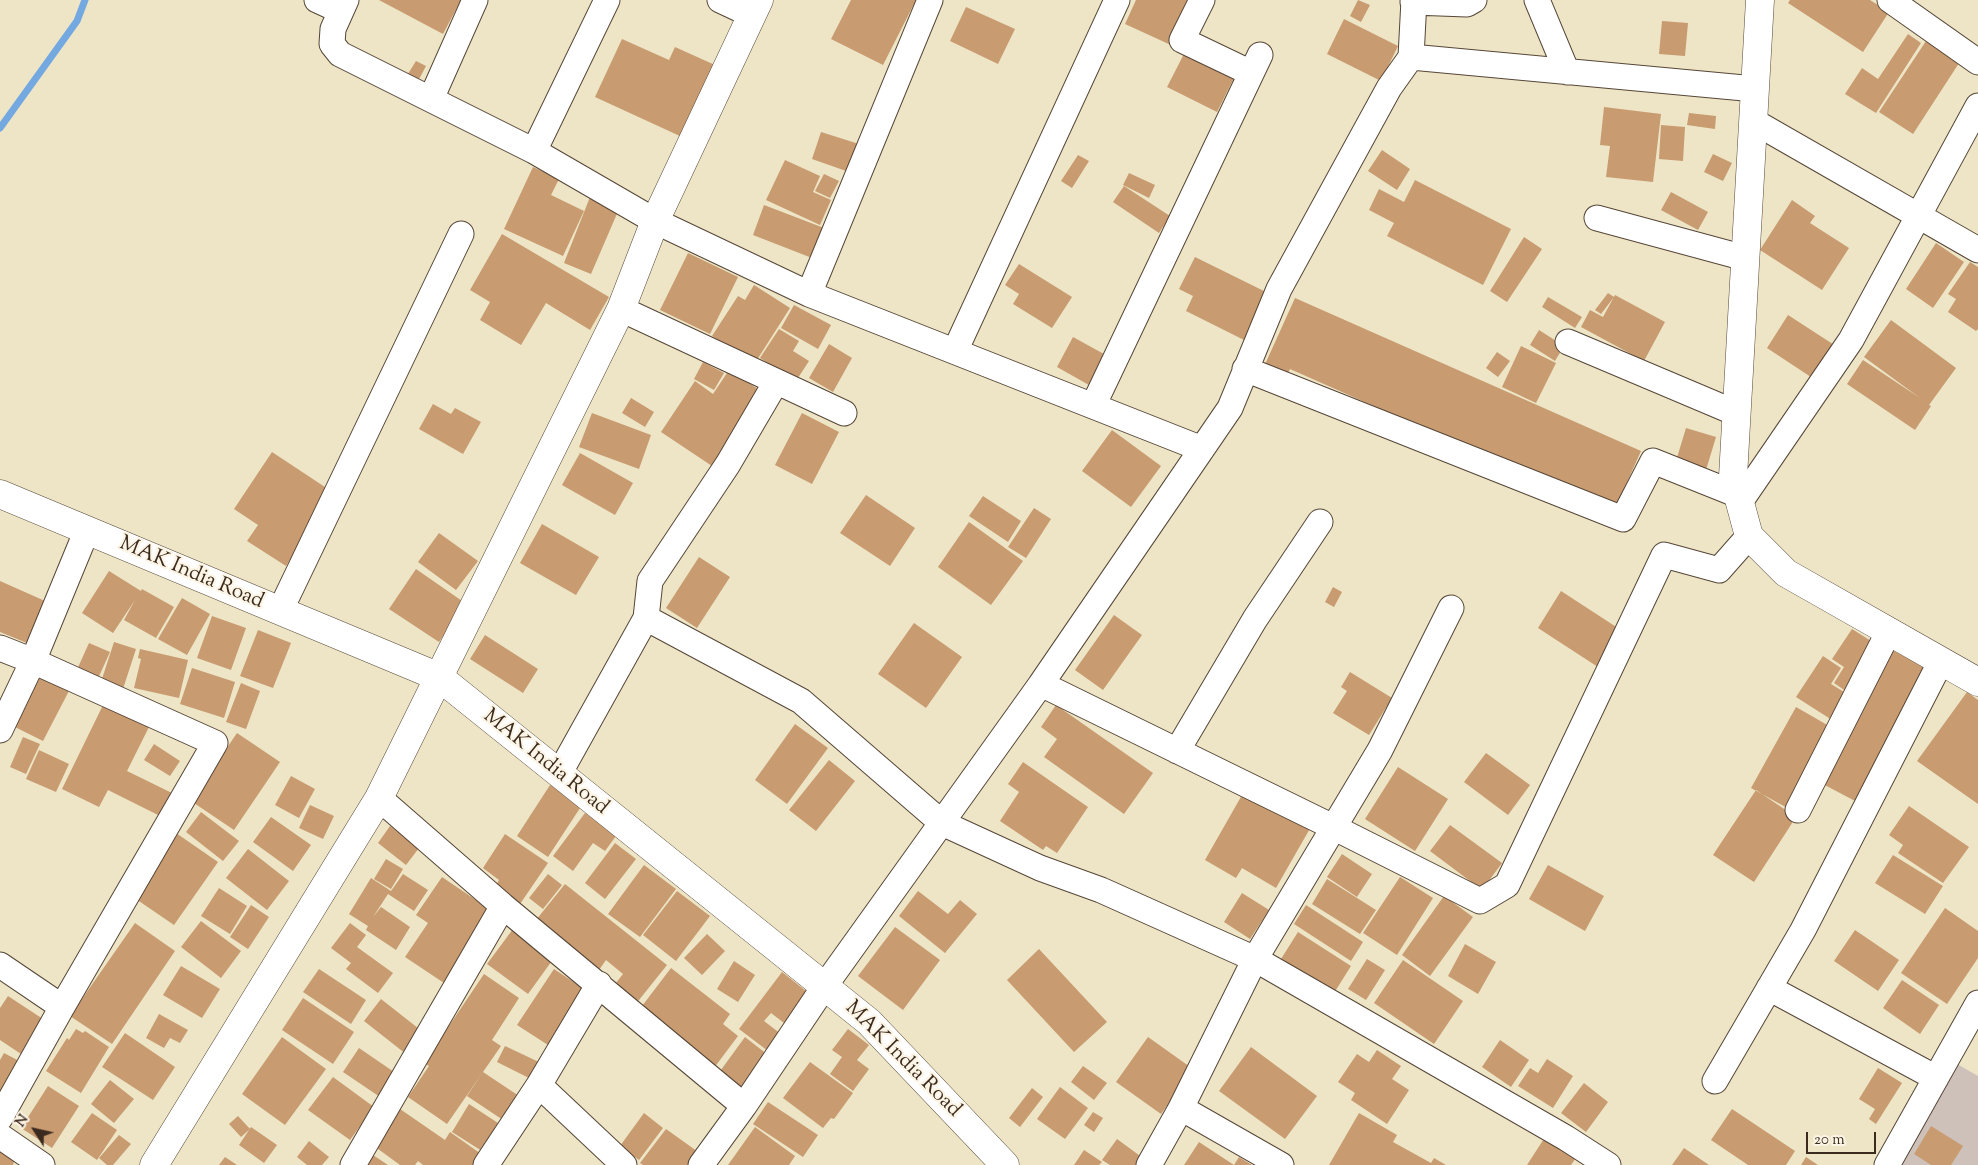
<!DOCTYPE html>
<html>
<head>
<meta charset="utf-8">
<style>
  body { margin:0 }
  #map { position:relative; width:1978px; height:1165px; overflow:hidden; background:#ede5c6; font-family:"Sorts Mill Goudy",serif }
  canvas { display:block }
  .north { position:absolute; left:10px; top:1105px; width:50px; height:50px; -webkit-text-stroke:4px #fcf5e5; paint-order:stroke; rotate:305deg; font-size:14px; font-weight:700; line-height:20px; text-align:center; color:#3b2a1e }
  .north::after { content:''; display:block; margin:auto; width:18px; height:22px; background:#3b2a1e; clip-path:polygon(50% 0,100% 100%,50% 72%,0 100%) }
  .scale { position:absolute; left:1806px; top:1132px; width:70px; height:22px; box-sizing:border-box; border:2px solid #3b2a1e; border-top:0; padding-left:6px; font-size:15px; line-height:18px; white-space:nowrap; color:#3b2a1e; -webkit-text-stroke:4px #fcf5e5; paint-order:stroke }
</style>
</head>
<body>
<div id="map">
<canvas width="1978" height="1165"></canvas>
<div class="north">N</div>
<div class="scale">20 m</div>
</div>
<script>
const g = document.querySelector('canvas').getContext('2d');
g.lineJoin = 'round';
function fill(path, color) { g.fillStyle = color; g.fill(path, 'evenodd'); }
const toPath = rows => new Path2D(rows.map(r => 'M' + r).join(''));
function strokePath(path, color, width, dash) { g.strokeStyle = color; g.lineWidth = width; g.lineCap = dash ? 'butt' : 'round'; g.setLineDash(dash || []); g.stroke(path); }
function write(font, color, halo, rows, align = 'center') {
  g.font = font + ' "Sorts Mill Goudy",serif'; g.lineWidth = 4.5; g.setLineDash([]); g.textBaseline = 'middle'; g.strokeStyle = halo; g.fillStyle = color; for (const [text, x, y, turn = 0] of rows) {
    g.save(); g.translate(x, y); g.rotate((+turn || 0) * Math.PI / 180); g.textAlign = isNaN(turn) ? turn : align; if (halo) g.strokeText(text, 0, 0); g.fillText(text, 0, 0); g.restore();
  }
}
const industrial = toPath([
  [1957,1064,1978,1076,1978,1165,1895,1165]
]);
const stream = toPath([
  [0,128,77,21,85,0]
]);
const building = toPath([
  [379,0,461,0,443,34],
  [851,0,916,0,883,65,831,39],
  [1136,0,1189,0,1173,46,1125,24],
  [1358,0,1370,5,1361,22,1350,16],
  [1790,0,1870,0,1889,12,1863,52,1788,3],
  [966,7,1015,29,998,64,950,41],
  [1344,19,1398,46,1381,81,1327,54],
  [1662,21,1688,23,1685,56,1659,54],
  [1908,34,1921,43,1876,113,1845,94,1862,68,1878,79],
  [1928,38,1961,60,1913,134,1879,112],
  [622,39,669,60,675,47,715,65,682,137,595,97],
  [1185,52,1235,76,1217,112,1167,87],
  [416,61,426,66,417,83,406,77],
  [1604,107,1661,114,1653,182,1606,177,1610,146,1600,145],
  [1689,113,1716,116,1715,129,1687,125],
  [1661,125,1685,127,1683,161,1659,159],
  [821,132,859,144,849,172,812,159],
  [1382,150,1410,169,1397,190,1368,171],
  [1713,154,1732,163,1723,181,1704,172],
  [1078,155,1089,161,1072,188,1061,181],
  [785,160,820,176,813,192,831,200,820,225,766,200],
  [533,167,559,179,551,195,584,211,563,256,504,229],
  [1129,173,1155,185,1149,198,1123,185],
  [824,174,839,181,830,198,815,191],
  [1415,180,1511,229,1483,285,1387,236,1394,223,1369,210,1379,189,1404,202],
  [1124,186,1170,216,1159,233,1113,202],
  [1671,192,1708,212,1698,230,1661,210],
  [590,197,619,209,591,274,564,263],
  [1792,200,1815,216,1810,223,1849,248,1822,290,1760,250],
  [764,205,824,228,812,258,753,235],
  [502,234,609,297,590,330,546,303,521,345,480,320,490,302,470,290],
  [1524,237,1542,249,1507,302,1490,291],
  [1936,243,1964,262,1933,308,1906,289],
  [688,253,738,277,710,334,660,310],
  [1195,257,1270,294,1246,341,1186,311,1193,296,1179,289],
  [1970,262,1978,267,1978,329,1976,331,1948,312,1956,299,1948,294],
  [1019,264,1072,297,1052,328,1013,304,1019,294,1005,285],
  [754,285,790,308,755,363,712,336,738,296,745,300],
  [1608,293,1614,297,1601,314,1595,310],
  [1615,295,1665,322,1644,361,1581,327,1590,310,1603,317],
  [1548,297,1582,317,1575,328,1542,307],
  [1295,298,1641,451,1615,509,1561,489,1290,369,1284,381,1262,371],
  [794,305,831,325,818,349,781,328],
  [1788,315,1842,350,1820,383,1767,348],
  [1891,320,1956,368,1929,405,1931,406,1915,430,1847,384,1863,360,1920,398,1864,357],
  [779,329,799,341,793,351,809,361,796,381,760,358],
  [1539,330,1564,346,1555,361,1530,345],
  [1073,337,1113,359,1096,389,1057,367],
  [829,344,852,358,833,392,809,378],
  [1521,346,1556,363,1536,403,1502,387],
  [1497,352,1510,361,1498,377,1486,368],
  [703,362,724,373,714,390,694,379],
  [729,370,761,391,712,466,661,432,695,381,713,394],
  [631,398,654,412,645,427,622,413],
  [433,404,451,414,455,408,481,422,463,454,419,429],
  [592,413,651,435,639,469,579,447],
  [802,413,839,432,812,484,775,465],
  [1686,428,1716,437,1706,470,1676,461],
  [1112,430,1161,466,1131,507,1082,471],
  [272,452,334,493,286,566,247,541,258,525,234,509],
  [580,453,633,483,615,515,562,485],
  [866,495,915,528,890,566,840,533],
  [983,496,1021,521,1008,542,969,516],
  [1034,508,1051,519,1026,558,1008,547],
  [969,522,1023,561,991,605,938,567],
  [542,524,599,557,576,595,520,563],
  [439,533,478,561,456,590,418,562],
  [699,557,730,577,697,628,666,608],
  [416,569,465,603,439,642,389,609],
  [109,571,141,591,142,589,174,607,156,638,124,620,135,600,113,633,82,613],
  [0,581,45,601,27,643,0,632],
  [1333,587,1342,592,1334,607,1325,602],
  [1561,591,1624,632,1601,669,1538,628],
  [182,598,210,614,187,655,158,639],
  [1114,615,1142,635,1103,690,1075,670],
  [212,616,246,628,231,670,197,658],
  [914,623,962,657,926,708,878,674],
  [1852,629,1871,641,1862,655,1867,659,1847,692,1834,683,1844,667,1832,659],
  [258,630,291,643,273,688,240,676],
  [485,635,538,669,523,693,470,659],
  [114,642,136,649,121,695,99,688],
  [89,643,110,652,96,683,75,674],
  [1888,648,1927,667,1857,802,1819,782],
  [140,649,188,660,179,698,134,688,141,659,138,658],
  [1823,656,1841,668,1831,684,1849,695,1832,720,1796,697],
  [192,668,235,682,224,718,180,704],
  [41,671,71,687,43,741,13,726],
  [1350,672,1392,698,1369,735,1333,713,1347,691,1341,687],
  [241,683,260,691,246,729,226,722],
  [1967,692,1978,700,1978,804,1917,761],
  [104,703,150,725,127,771,174,794,162,817,108,790,99,807,62,789],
  [1056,705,1153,773,1124,814,1044,757,1057,739,1041,727],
  [1796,707,1836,730,1791,810,1751,788],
  [795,724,828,748,787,804,755,780],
  [237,733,280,762,234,830,191,801],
  [23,737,40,744,26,774,10,767],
  [154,744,180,761,170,776,144,760],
  [39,750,69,764,56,792,26,779],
  [1486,753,1530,785,1508,815,1464,782],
  [829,760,855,781,816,831,789,810],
  [1023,762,1088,807,1057,853,1046,846,1043,850,1000,821,1019,792,1008,784],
  [1398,767,1448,799,1415,851,1365,819],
  [291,776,315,789,299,818,275,805],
  [550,785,582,805,548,857,517,836],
  [1246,788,1312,825,1276,888,1242,868,1236,878,1205,860],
  [1756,790,1796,817,1754,882,1713,855],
  [310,805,334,816,323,839,299,828],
  [1909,806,1969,847,1943,883,1898,853,1903,845,1889,835],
  [201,812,239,841,223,861,186,832],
  [585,813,616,836,605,851,593,843,573,871,553,856],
  [271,817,311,845,293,871,253,842],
  [1450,825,1502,863,1482,890,1430,851],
  [390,826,419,848,406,865,378,843],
  [176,833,218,862,174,925,133,897],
  [505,834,548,863,518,907,493,890,499,880,483,868],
  [615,843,636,859,605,899,585,883],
  [248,849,289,881,267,910,226,878],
  [1342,854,1372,874,1357,897,1327,877],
  [1893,855,1943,886,1925,914,1875,883],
  [386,859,403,869,391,889,374,879],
  [644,865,676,889,640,937,608,914],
  [1548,865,1604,896,1585,931,1529,899],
  [403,874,428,890,414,911,388,894,373,917,381,907,410,927,396,950,366,930,368,926,349,914,371,878,391,891],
  [548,874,562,885,543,909,529,898],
  [442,877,495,913,447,985,405,957,428,923,416,915],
  [1400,877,1433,898,1397,955,1363,933],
  [1327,879,1376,910,1360,934,1312,904],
  [565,884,667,965,635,1005,612,988,623,974,606,960,599,970,536,920],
  [219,888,247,906,230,934,201,916],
  [677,891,710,916,676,961,643,935],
  [918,891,948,914,960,900,977,914,945,953,899,916],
  [1242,893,1269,910,1250,939,1224,922],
  [1444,896,1473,917,1430,976,1402,955],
  [251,905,269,917,248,949,230,937],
  [1306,905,1363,942,1351,961,1294,924],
  [1945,908,1978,931,1978,958,1947,1004,1901,973],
  [201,921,241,951,221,978,181,947],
  [135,923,175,951,112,1044,70,1016],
  [350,923,366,935,357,947,393,973,378,993,346,969,351,963,331,948],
  [895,927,940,960,903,1010,858,976],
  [513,929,554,958,528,994,487,964],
  [1855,930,1899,960,1878,991,1834,961],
  [1298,932,1351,966,1334,993,1281,959],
  [707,934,725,951,702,975,684,958],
  [1465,944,1496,962,1478,994,1448,976],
  [1039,949,1107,1022,1074,1052,1007,980],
  [1367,959,1385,970,1366,1000,1348,989],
  [1403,960,1463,1001,1434,1044,1374,1003],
  [734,961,755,975,738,1002,717,989],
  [181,966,220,989,202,1018,163,995],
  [671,968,730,1014,723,1024,738,1036,714,1068,639,1010],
  [319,969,366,1000,351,1024,303,992],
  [554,969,584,989,548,1045,517,1025],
  [782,972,811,995,788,1026,771,1013,764,1021,781,1034,768,1051,739,1029],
  [484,974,519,998,492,1040,501,1046,447,1124,408,1097,429,1066,424,1063],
  [1902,980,1939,1005,1920,1034,1883,1008],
  [8,996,43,1019,21,1054,0,1040,0,1008],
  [303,998,354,1032,333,1064,282,1030],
  [381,999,423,1032,406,1054,364,1021],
  [159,1014,188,1030,180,1043,170,1038,164,1048,146,1038],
  [76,1029,83,1033,85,1031,109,1047,81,1093,46,1071,67,1038,69,1040],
  [848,1029,869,1045,857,1060,869,1069,853,1091,830,1074,842,1057,832,1050],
  [125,1033,175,1067,153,1100,102,1067],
  [282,1037,326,1069,285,1125,242,1094],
  [745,1037,768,1055,740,1090,718,1074],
  [1148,1037,1193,1069,1161,1114,1116,1082],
  [1500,1040,1529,1060,1511,1087,1482,1067],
  [505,1046,541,1063,533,1080,497,1062],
  [1251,1047,1317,1096,1285,1139,1219,1091],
  [359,1048,397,1074,380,1097,343,1072],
  [1377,1050,1401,1066,1392,1079,1409,1090,1387,1124,1351,1100,1355,1093,1338,1082,1357,1054,1369,1062],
  [4,1053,21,1062,0,1098,0,1060],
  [1547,1059,1573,1076,1553,1108,1518,1086,1530,1068,1538,1073],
  [810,1062,853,1093,834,1119,831,1118,823,1128,783,1098],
  [1083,1066,1107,1083,1094,1100,1071,1082],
  [1878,1068,1902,1083,1876,1124,1869,1119,1875,1109,1859,1099],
  [483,1072,519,1096,503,1120,467,1096],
  [333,1077,374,1107,350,1140,308,1110],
  [110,1080,134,1099,114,1123,91,1104],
  [1584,1083,1608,1102,1586,1132,1561,1113],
  [48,1086,79,1106,52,1148,21,1128],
  [1060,1087,1088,1108,1065,1139,1037,1119],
  [1032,1088,1043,1097,1020,1127,1009,1118],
  [768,1102,818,1135,803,1157,753,1124],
  [469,1104,498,1123,491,1134,496,1137,485,1153,452,1132],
  [400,1109,445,1140,450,1132,484,1156,478,1165,423,1165,418,1161,415,1165,400,1165,374,1146],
  [1732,1109,1795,1151,1786,1165,1748,1165,1711,1140],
  [1093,1112,1103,1118,1094,1132,1084,1125],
  [92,1113,117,1130,97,1160,71,1142],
  [644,1113,663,1128,639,1160,620,1146],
  [1359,1113,1397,1135,1393,1142,1431,1163,1434,1158,1446,1165,1329,1165],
  [238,1116,250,1129,241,1137,229,1124],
  [1931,1126,1963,1146,1951,1165,1931,1165,1914,1154],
  [251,1127,277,1145,264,1163,239,1145],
  [755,1127,795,1156,789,1165,728,1165],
  [666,1129,701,1154,693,1165,643,1165,640,1163],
  [1549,1131,1580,1152,1571,1165,1527,1165],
  [119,1135,131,1144,113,1165,107,1165,99,1158],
  [1117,1139,1147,1161,1145,1165,1110,1165,1102,1160],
  [309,1141,329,1157,322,1165,307,1165,297,1157],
  [1199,1142,1234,1165,1239,1157,1252,1165,1184,1165],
  [1684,1148,1709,1165,1672,1165],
  [0,1150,16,1155,13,1165,0,1165],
  [1084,1150,1102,1162,1099,1165,1074,1165],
  [370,1153,388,1165,362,1165],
  [225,1157,237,1165,219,1165],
  [1806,1157,1818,1165,1801,1165]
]);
const minor = toPath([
  [317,0,341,11],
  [346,0,333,29,332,44,340,54,534,151,655,221,809,294,1202,449],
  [720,0,752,15],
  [1202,0,1182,40,1251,73],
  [1537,0,1567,72],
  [1890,0,1978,62],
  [1413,2,1467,4,1474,0],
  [1411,57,1755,89],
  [431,99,475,0],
  [1753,121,1978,250],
  [534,151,607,0],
  [1597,218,1745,258],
  [809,294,930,0],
  [621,309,844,413],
  [1568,342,1736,413],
  [955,351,1117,0],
  [1245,369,1623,519,1653,461,1738,495],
  [1093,406,1260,55],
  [1740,502,1851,340,1978,106],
  [280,611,461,234],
  [646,618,801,701,942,823,1040,868,1101,890,1255,959,1566,1138,1608,1165],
  [0,648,33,661,215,743,62,1007,0,965],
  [1041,684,1230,408,1279,289,1389,88,1411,57,1414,0],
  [0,730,33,661,87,530],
  [1177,751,1255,619,1320,522],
  [559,774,646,618,650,581,728,464,776,382],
  [379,798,503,906,744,1106],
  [1798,810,1889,631],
  [1769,988,1936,1078],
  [1715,1081,1803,930,1941,661],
  [539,1085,624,1165],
  [1181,1108,1281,1165],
  [0,1118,62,1007],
  [0,1136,42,1165],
  [353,1165,503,906],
  [486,1165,539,1085,599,984],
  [701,1165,744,1106,824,987,1041,684,1333,827,1480,901,1507,885,1664,555,1719,570,1749,536],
  [1149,1165,1181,1108,1255,959,1380,750,1451,608],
  [1887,1165,1978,1003]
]);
const tertiary = toPath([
  [1760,0,1733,477,1749,536,1786,573,1978,682],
  [0,494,439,677,869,1022,1005,1165],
  [154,1165,379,798,621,309,655,221,759,0]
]);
const streetNames = [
  ["MAK India Road",191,574,23],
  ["MAK India Road",545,763,39],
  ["MAK India Road",902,1060,45]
];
fill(industrial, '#cec1ba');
strokePath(stream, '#73a8e0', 7);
fill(building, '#c89b70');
strokePath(minor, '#564637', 27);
strokePath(tertiary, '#564637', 29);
strokePath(minor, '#fff', 25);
strokePath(tertiary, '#fff', 28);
write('21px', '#3b2a1e', '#fcf5e5', streetNames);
</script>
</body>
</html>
